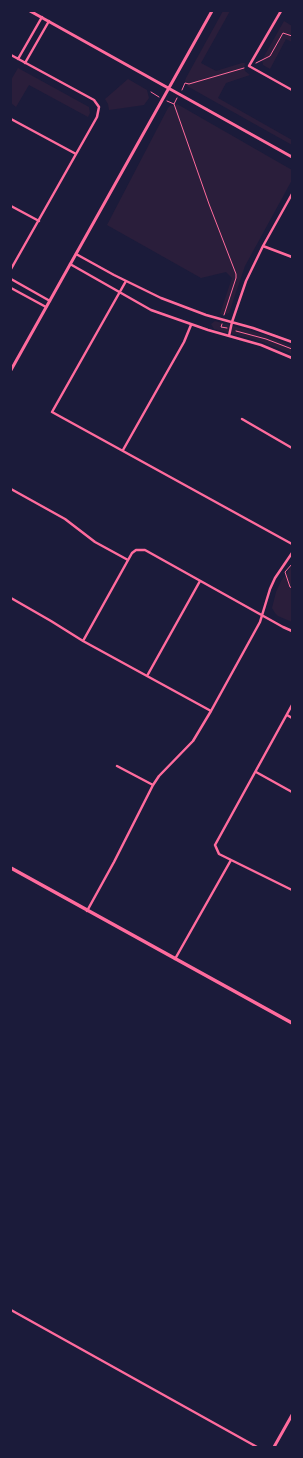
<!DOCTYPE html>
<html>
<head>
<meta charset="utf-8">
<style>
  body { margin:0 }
  #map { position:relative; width:303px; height:1458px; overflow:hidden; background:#1b1b3a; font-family:"Noto Serif",serif }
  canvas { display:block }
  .frame { position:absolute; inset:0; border:12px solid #1b1b3a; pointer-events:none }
</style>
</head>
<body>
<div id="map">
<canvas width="303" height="1458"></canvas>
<div class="frame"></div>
</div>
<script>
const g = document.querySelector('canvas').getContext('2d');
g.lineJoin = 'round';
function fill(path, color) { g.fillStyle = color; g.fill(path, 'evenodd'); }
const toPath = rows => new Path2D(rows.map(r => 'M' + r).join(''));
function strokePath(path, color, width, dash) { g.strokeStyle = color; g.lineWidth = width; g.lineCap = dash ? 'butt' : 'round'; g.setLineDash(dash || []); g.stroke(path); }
const green = toPath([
  [223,11,230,11,201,63,216,71,242,63,245,63,244,68,245,71,250,75,226,83,218,98,292,140,292,145,187,86,185,81,186,78],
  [284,21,292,26,292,42,286,39,270,69,263,65,262,60],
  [18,68,89,107,90,113,88,117,29,85,16,107,11,103,11,80],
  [128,79,147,90,149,98,144,105,109,110,108,104,105,99],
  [177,104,292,170,292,180,245,266,229,313,223,315,220,314,232,278,226,272,201,278,107,225,168,108,170,106],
  [215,321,266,335,292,346,292,354,260,341,214,329,211,324],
  [292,565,292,622,278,616,275,613,272,608,276,592,281,581]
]);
const path = toPath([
  [256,63,270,56,283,33,292,36],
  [182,90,185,83,189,84,244,68],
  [151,92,159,97],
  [167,101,174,104,177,98],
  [174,104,209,204,236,274,236,278,224,315],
  [222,324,221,327,227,328],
  [236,331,266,339,292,349],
  [292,564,285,572,290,587,292,588]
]);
const minor = toPath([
  [281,11,249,66,292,90],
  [11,55,94,100,99,107,97,117,11,269],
  [18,59,42,17],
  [25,63,49,21],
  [11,119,76,154],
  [11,206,39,221],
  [263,246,292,257],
  [76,254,114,275,161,298,206,315,253,328,292,342],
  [70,264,151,310,208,330,261,345,292,358],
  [11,279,50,301],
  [126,281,52,412,292,544],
  [11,288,46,307],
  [229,336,232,322,246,281,263,246,292,194],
  [242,419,292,448],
  [123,450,184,342,191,325],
  [11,489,65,519,95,542,128,560],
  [11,598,51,621,83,641,211,711],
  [83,641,132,553,136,550,145,550,283,627,292,631],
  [147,676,200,581],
  [292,705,215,845,219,854,292,890],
  [287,715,292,718],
  [117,766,153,785],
  [256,772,292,792],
  [87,911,114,862,153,785,159,776,193,741,211,711,260,622,270,589,275,578,292,553],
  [175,959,231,860],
  [11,1310,257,1447]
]);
const tertiary = toPath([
  [30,11,292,157],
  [11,370,212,11],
  [274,1447,292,1415]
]);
const secondary = toPath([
  [11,868,292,1023]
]);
fill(green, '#2a1e3b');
strokePath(path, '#ff6b9d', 1);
strokePath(minor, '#ff6b9d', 2.5);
strokePath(tertiary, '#ff6b9d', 3);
strokePath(secondary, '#ff6b9d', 3.5);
</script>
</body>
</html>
